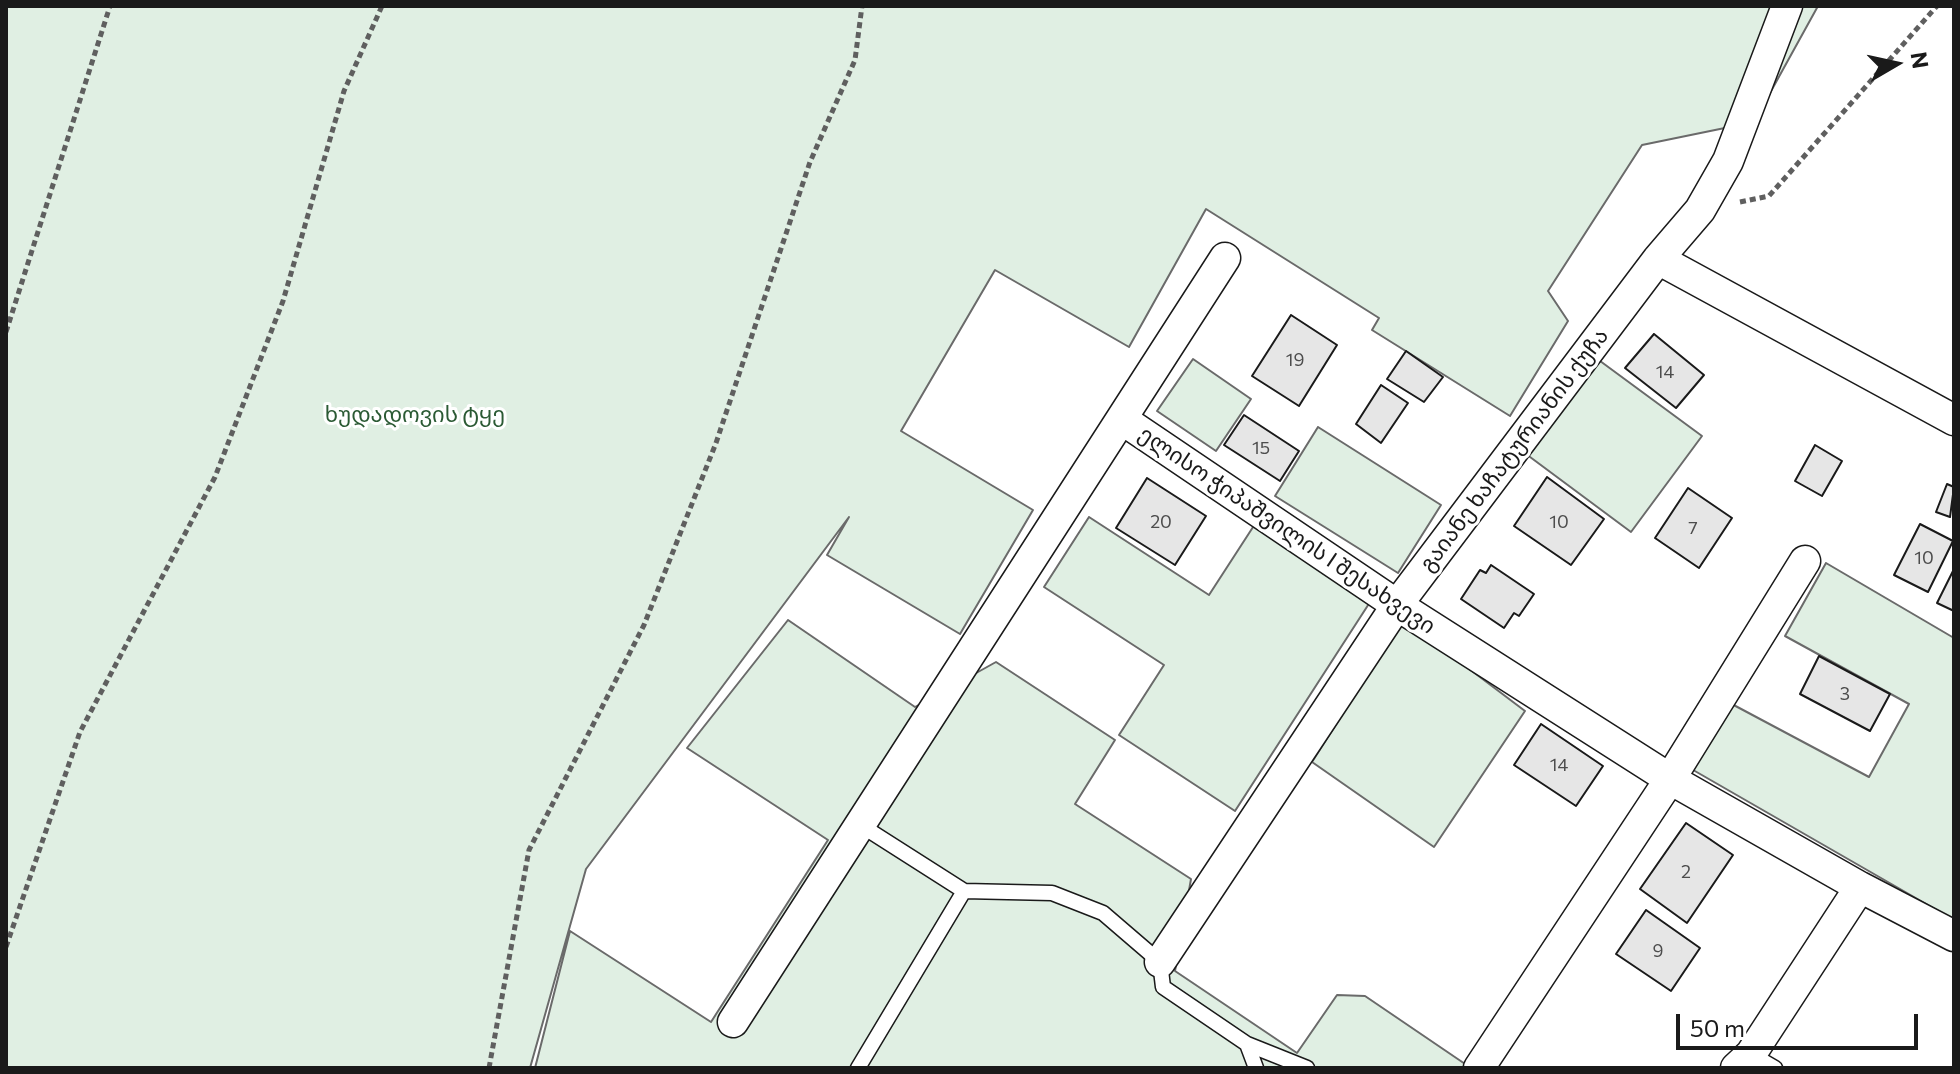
<!DOCTYPE html>
<html>
<head>
<meta charset="utf-8">
<style>
  body { margin:0 }
  #map { position:relative; width:1960px; height:1074px; overflow:hidden; background:#fff; font-family:Commissioner,sans-serif }
  canvas { display:block }
  .frame { position:absolute; inset:0; border:8px solid #1a1a1a; pointer-events:none }
  .north { position:absolute; left:1856px; top:24px; width:80px; height:80px; -webkit-text-stroke:6px #fff; paint-order:stroke; rotate:81deg; font-size:22px; font-weight:700; line-height:32px; text-align:center; color:#1a1a1a }
  .north::after { content:''; display:block; margin:auto; width:28px; height:36px; background:#1a1a1a; clip-path:polygon(50% 0,100% 100%,50% 72%,0 100%) }
  .scale { position:absolute; left:1676px; top:1014px; width:242px; height:36px; box-sizing:border-box; border:4px solid #1a1a1a; border-top:0; padding-left:10px; font-size:24px; line-height:28px; white-space:nowrap; color:#1a1a1a; -webkit-text-stroke:6px #fff; paint-order:stroke }
</style>
</head>
<body>
<div id="map">
<canvas width="1960" height="1074"></canvas>
<div class="frame"></div>
<div class="north">N</div>
<div class="scale">50 m</div>
</div>
<script>
const g = document.querySelector('canvas').getContext('2d');
g.lineJoin = 'round';
function fill(path, color) { g.fillStyle = color; g.fill(path, 'evenodd'); }
const toPath = rows => new Path2D(rows.map(r => 'M' + r).join(''));
function strokePath(path, color, width, dash) { g.strokeStyle = color; g.lineWidth = width; g.lineCap = dash ? 'butt' : 'round'; g.setLineDash(dash || []); g.stroke(path); }
function write(font, color, halo, rows, align = 'center') {
  g.font = font + ' Commissioner,"Noto Sans Georgian",sans-serif'; g.lineWidth = 6; g.setLineDash([]); g.textBaseline = 'middle'; g.strokeStyle = halo; g.fillStyle = color; for (const [text, x, y, turn = 0] of rows) {
    g.save(); g.translate(x, y); g.rotate((+turn || 0) * Math.PI / 180); g.textAlign = isNaN(turn) ? turn : align; if (halo) g.strokeText(text, 0, 0); g.fillText(text, 0, 0); g.restore();
  }
}
const green = toPath([
  [6,6,1818,6,1754,122,1642,145,1548,291,1568,321,1510,416,1372,330,1379,318,1206,209,1129,347,995,270,901,431,1033,510,960,634,827,555,849,517,586,869,530,1068,6,1068,6,6],
  [1596,358,1702,436,1631,532,1526,454,1596,358],
  [1193,359,1251,399,1216,451,1157,411,1193,359],
  [1318,427,1441,505,1398,573,1275,496,1318,427],
  [1089,517,1209,595,1255,524,1372,599,1235,811,1119,735,1164,665,1044,587,1089,517],
  [1826,563,1954,638,1954,920,1674,759,1713,694,1869,777,1909,704,1785,636,1826,563],
  [1403,619,1525,711,1434,847,1312,762,1403,619],
  [788,620,915,707,996,662,1115,740,1075,804,1191,879,1175,971,1297,1053,1337,995,1365,996,1471,1068,535,1068,570,931,711,1022,828,840,687,748,788,620]
]);
const building = toPath([
  [1291,315,1337,345,1299,406,1252,376,1291,315],
  [1654,334,1704,375,1676,408,1625,368,1654,334],
  [1406,351,1443,377,1424,402,1387,379,1406,351],
  [1381,385,1408,403,1381,443,1356,424,1381,385],
  [1244,415,1299,451,1280,481,1224,445,1244,415],
  [1815,445,1842,461,1822,496,1795,481,1815,445],
  [1547,477,1604,519,1571,565,1514,526,1547,477],
  [1147,478,1206,516,1175,565,1116,528,1147,478],
  [1947,484,1954,487,1950,517,1936,512,1947,484],
  [1688,488,1732,518,1699,568,1655,538,1688,488],
  [1920,524,1953,541,1928,592,1894,575,1920,524],
  [1491,565,1534,594,1519,616,1514,613,1504,628,1461,599,1480,570,1486,573,1491,565],
  [1954,569,1954,611,1937,603,1954,569],
  [1819,656,1890,694,1870,731,1800,694,1819,656],
  [1541,724,1603,766,1576,806,1514,765,1541,724],
  [1686,823,1733,855,1687,923,1640,889,1686,823],
  [1646,910,1700,948,1671,991,1616,954,1646,910]
]);
const path = toPath([
  [1740,202,1769,196,1937,6],
  [6,332,110,6],
  [6,947,80,732,215,477,283,301,344,91,382,6],
  [489,1068,529,850,644,625,716,443,810,162,855,60,862,6]
]);
const service = toPath([
  [862,826,964,891],
  [1247,1044,1256,1068],
  [1751,1054,1775,1068],
  [858,1068,964,891,1052,893,1103,913,1160,962,1163,987,1247,1044,1307,1068]
]);
const minor = toPath([
  [1658,259,1954,420],
  [1123,420,1397,605,1670,779,1860,887],
  [1160,962,1397,605,1658,259,1700,210,1728,161,1787,6],
  [733,1022,1225,258],
  [1479,1068,1670,779,1805,561],
  [1736,1068,1751,1054,1860,887,1954,936]
]);
const numberNames = [
  ["19",1295,360],
  ["14",1665,372],
  ["15",1261,448],
  ["20",1161,522],
  ["10",1559,522],
  ["7",1693,528],
  ["10",1924,558],
  ["3",1845,694],
  ["14",1559,765],
  ["2",1686,872],
  ["9",1658,951]
];
const parkNames = [
  ["ხუდადოვის ტყე",415,415]
];
const streetNames = [
  ["გაიანე ხაჩატურიანის ქუჩა",1514,450,-53],
  ["ელისო ჭიპაშვილის I შესახვევი",1287,530,34]
];
fill(green, '#e0efe3');
strokePath(green, '#6a6a6a', 2);
fill(building, '#e6e6e6');
strokePath(building, '#1a1a1a', 2);
strokePath(service, '#1a1a1a', 17);
strokePath(minor, '#1a1a1a', 33);
strokePath(path, '#5f5f5f', 5, [6, 4]);
strokePath(service, '#fff', 14);
strokePath(minor, '#fff', 30);
write('18px', '#4d4d4d', null, numberNames);
write('22px', '#2b5a34', '#fff', parkNames);
write('22px', '#1a1a1a', '#fff', streetNames);
</script>
</body>
</html>
